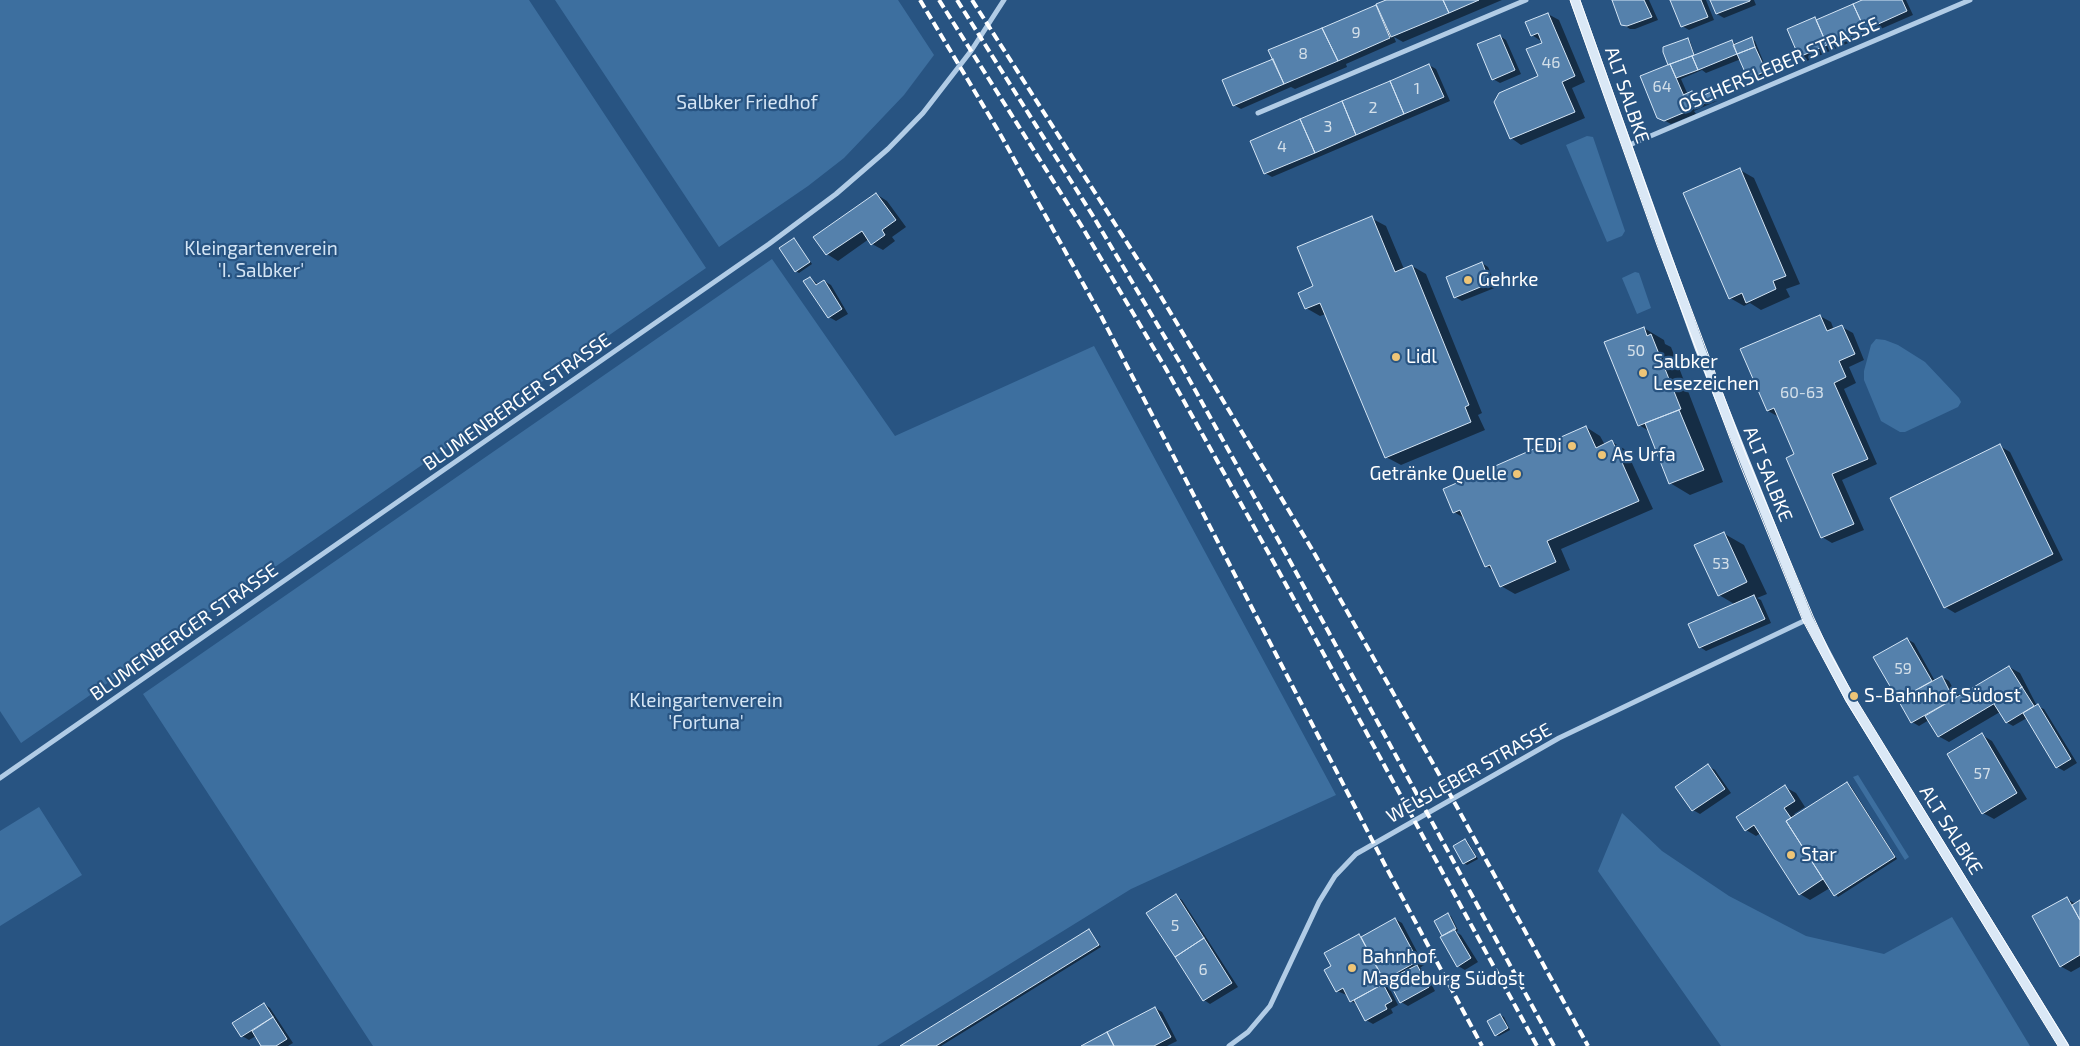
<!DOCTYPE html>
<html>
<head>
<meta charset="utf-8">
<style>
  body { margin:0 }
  canvas { display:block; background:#285482 }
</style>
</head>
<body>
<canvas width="2080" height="1046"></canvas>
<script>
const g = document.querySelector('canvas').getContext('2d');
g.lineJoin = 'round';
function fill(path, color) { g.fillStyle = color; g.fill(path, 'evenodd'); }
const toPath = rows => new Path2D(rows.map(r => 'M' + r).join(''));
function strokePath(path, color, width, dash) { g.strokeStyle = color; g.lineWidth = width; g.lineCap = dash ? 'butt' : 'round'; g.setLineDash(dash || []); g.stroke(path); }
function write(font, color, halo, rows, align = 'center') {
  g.font = font + ' "Exo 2",sans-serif'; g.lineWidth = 4.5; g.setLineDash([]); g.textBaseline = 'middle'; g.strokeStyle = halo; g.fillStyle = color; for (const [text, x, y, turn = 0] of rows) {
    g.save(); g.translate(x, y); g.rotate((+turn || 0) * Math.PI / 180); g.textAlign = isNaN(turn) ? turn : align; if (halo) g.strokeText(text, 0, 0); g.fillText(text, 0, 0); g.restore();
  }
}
const green = toPath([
  [0,0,529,0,706,268,21,743,0,711],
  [555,0,898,0,934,55,904,95,844,158,808,186,719,247],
  [1587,136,1593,137,1625,231,1622,236,1607,242,1566,145],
  [772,259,895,436,1094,346,1336,795,1131,889,877,1046,373,1046,143,694],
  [1635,272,1639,273,1651,308,1637,314,1622,278],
  [1876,339,1885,340,1898,345,1925,362,1959,398,1961,402,1958,407,1905,432,1900,432,1881,421,1864,380,1864,371,1871,345],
  [1858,775,1909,857,1905,860,1853,777],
  [39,807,82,875,0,926,0,831],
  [1622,813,1662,851,1729,896,1806,936,1884,954,1952,917,2030,1046,1721,1046,1598,871]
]);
const shadow = toPath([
  [1389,0,1502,0,1403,42,1394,37,1396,42,1346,64,1347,67,1295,89,1291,87,1241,109,1234,105,1274,60,1376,6,1380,8],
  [1614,0,1649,0,1658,20,1635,29,1630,29,1622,24],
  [1672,0,1706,0,1714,20,1689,30,1682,26],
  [1713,0,1754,0,1756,5,1724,18,1717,14],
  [1865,0,1906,0,1913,15,1807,61,1800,57,1815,18,1819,20],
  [1548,14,1559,20,1585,82,1572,88,1585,118,1521,145,1511,138,1539,77,1544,43,1532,35],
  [1500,36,1506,40,1521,74,1500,83,1493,79],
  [1752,39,1755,41,1768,73,1752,80,1749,78,1741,59,1706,73,1702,70,1681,79,1688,95,1692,93,1697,99,1711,93,1717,101,1694,111,1696,114,1671,124,1658,117,1669,66,1687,40,1690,41,1695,56,1732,41,1737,45],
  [1429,65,1436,69,1450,101,1272,177,1265,173,1252,141],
  [1740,170,1754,178,1800,284,1786,289,1790,297,1761,310,1750,303,1744,306,1730,298],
  [876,194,887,201,906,227,892,237,895,241,883,250,872,244,869,239,838,261,827,254,815,237],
  [1371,218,1386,226,1404,269,1412,266,1426,274,1482,413,1478,415,1485,430,1401,465,1386,457,1326,314,1320,316,1306,308,1315,287],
  [794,240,812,264,799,273,796,271],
  [1482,263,1488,267,1497,287,1462,301,1455,297],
  [810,278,819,285,824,281,831,285,848,314,836,321,829,317,805,281],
  [1820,316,1831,322,1834,330,1842,327,1853,333,1864,360,1849,367,1856,383,1844,389,1877,464,1842,480,1864,530,1832,543,1822,537,1795,455,1779,417,1768,411],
  [1644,328,1664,340,1665,344,1671,347,1723,482,1690,495,1670,483,1649,431,1639,425],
  [1586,427,1600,436,1605,445,1612,442,1626,450,1653,509,1561,549,1570,570,1515,594,1501,586,1494,571,1486,566,1464,518,1454,512],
  [2000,446,2010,452,2063,560,1955,613,1945,607],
  [1723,533,1744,545,1767,594,1757,598,1761,600,1771,623,1706,651,1700,647,1736,605,1719,595],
  [1907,639,1914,643,1935,681,1942,677,1949,681,1955,692,1961,696,2009,667,2020,673,2037,706,2044,709,2077,763,2064,771,2057,767,2027,718,2013,726,2006,722,2000,712,1949,742,1938,736,1929,720,1919,726,1912,722,1875,658],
  [1982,735,1992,741,2027,799,1994,819,1983,813],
  [1708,766,1715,770,1731,793,1700,814,1693,810,1677,787],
  [1847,784,1850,785,1897,859,1838,897,1830,888,1810,900,1800,894,1761,833,1756,836,1746,830,1785,787,1796,793,1805,807,1794,814,1796,816],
  [1465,840,1468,842,1478,859,1467,865,1464,863,1454,846],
  [1176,896,1182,900,1238,987,1210,1004,1204,1000],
  [2067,899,2076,904,2080,902,2080,967,2071,972,2060,966],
  [1448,915,1451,916,1458,930,1456,932,1461,935,1478,962,1465,970,1458,966],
  [1395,919,1402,923,1424,965,1420,968,1424,970,1435,991,1408,1006,1401,1002,1394,990,1391,991,1398,1005,1391,1009,1393,1013,1373,1024,1366,1020,1358,1005,1351,1001,1349,996,1337,991,1333,966,1359,935,1362,937],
  [1089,931,1101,947,941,1046,902,1046],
  [264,1004,270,1008,293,1043,288,1046,263,1046,256,1036,249,1040,242,1036],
  [1155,1008,1162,1012,1177,1041,1167,1046,1084,1046],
  [1500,1015,1504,1017,1510,1030,1499,1036,1496,1035]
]);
const building = toPath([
  [1386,0,1443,0,1449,13,1391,37,1376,4,1386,0],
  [1443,0,1479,0,1449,13,1443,0],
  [1612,0,1644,0,1652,17,1627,26,1621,25,1612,0],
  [1670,0,1701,0,1708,17,1681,27,1670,0],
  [1710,0,1750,0,1750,1,1716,14,1710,0],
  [1862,0,1902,0,1907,11,1865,30,1853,4,1862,0],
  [1853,4,1865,30,1827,45,1816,20,1853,4],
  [1376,5,1390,38,1338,61,1322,28,1376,5],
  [1548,13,1575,76,1562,82,1575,112,1510,139,1494,102,1499,93,1538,76,1526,49,1542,43,1538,33,1531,36,1525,22,1548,13],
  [1815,17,1827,45,1799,57,1787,29,1815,17],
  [1322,28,1338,61,1284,84,1268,50,1322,28],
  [1500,35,1515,70,1492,80,1477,44,1500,35],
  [1752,37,1755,47,1737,54,1733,45,1752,37],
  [1688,38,1694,55,1668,65,1663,52,1663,47,1688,38],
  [1732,40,1737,54,1698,70,1692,56,1732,40],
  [1755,47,1766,71,1748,79,1737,54,1755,47],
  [1692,56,1698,70,1676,78,1670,64,1692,56],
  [1273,59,1284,84,1233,106,1222,80,1273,59],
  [1429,64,1444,97,1404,114,1390,81,1429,64],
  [1670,64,1690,110,1664,121,1657,118,1640,76,1670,64],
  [1390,81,1404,114,1356,135,1342,101,1390,81],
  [1692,91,1695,99,1711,92,1714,99,1690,110,1683,95,1692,91],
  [1342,101,1356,135,1315,153,1300,119,1342,101],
  [1300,119,1315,153,1264,174,1250,141,1300,119],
  [1740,168,1786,276,1773,281,1776,289,1746,303,1742,293,1729,299,1683,193,1740,168],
  [876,193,896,220,882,230,885,235,871,245,862,231,826,255,813,237,876,193],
  [1372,216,1395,272,1412,265,1469,405,1465,407,1471,422,1385,458,1320,303,1305,309,1298,293,1313,286,1297,247,1372,216],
  [794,238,810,262,795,272,779,248,794,238],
  [1482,262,1490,283,1454,298,1446,277,1482,262],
  [810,277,816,285,824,280,842,309,828,318,803,281,810,277],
  [1820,315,1827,331,1842,325,1855,354,1839,361,1846,377,1834,383,1868,459,1832,474,1854,524,1821,538,1786,458,1794,454,1774,408,1767,411,1740,349,1820,315],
  [1644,327,1647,336,1651,334,1681,409,1638,426,1604,342,1644,327],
  [1679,410,1704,470,1669,484,1645,423,1679,410],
  [1586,426,1596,448,1612,440,1639,501,1547,541,1556,562,1500,587,1490,565,1485,567,1460,510,1453,513,1443,489,1586,426],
  [2000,444,2053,554,1944,608,1890,498,2000,444],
  [1724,532,1747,582,1718,596,1694,545,1724,532],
  [1754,595,1765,619,1699,648,1688,624,1754,595],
  [1907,638,1932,681,1898,700,1873,657,1907,638],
  [2009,666,2022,687,1938,737,1925,716,2009,666],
  [1942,676,1950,692,1953,690,1957,697,1911,723,1898,700,1942,676],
  [2022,687,2034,706,2006,723,1994,704,2022,687],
  [2038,704,2071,759,2056,768,2023,713,2038,704],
  [1982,733,2017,793,1982,814,1947,754,1982,733],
  [1708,764,1725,789,1692,811,1675,787,1708,764],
  [1847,782,1895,857,1834,896,1786,821,1847,782],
  [1785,785,1795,801,1784,808,1791,818,1786,821,1823,879,1799,895,1754,825,1745,831,1736,817,1785,785],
  [1465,839,1476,857,1463,864,1453,846,1465,839],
  [1176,894,1204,938,1175,957,1146,913,1176,894],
  [2067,897,2080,920,2080,955,2060,967,2032,916,2067,897],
  [2080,900,2080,920,2072,905,2080,900],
  [1448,913,1456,929,1442,936,1434,921,1448,913],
  [1395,918,1418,961,1384,980,1361,937,1395,918],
  [1089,929,1099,945,936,1046,900,1046,1089,929],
  [1454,929,1471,958,1457,967,1440,937,1454,929],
  [1359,934,1385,983,1350,1002,1343,988,1336,992,1324,970,1331,966,1324,953,1359,934],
  [1204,938,1232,983,1203,1001,1175,957,1204,938],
  [1417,965,1429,987,1400,1003,1388,980,1417,965],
  [1383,984,1392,1001,1385,1005,1387,1009,1365,1021,1354,1000,1383,984],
  [264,1003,273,1017,241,1037,232,1023,264,1003],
  [1155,1007,1171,1037,1154,1046,1114,1046,1107,1032,1155,1007],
  [1500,1014,1508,1028,1495,1036,1487,1021,1500,1014],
  [273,1017,287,1039,276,1046,261,1046,252,1031,273,1017],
  [1107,1032,1114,1046,1081,1046,1107,1032]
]);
const street = toPath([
  [1258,113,1526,0],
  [1627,146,1970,0],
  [0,778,769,244,836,194,888,149,923,113,971,51,1004,0],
  [1229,1046,1248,1032,1270,1006,1319,902,1335,876,1356,854,1559,738,1808,619]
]);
const secondary = toPath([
  [1575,0,1700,349,1808,619,1850,699,2064,1046]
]);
const tram = toPath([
  [1570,0,1657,245,1740,465,1803,621,1846,701,2058,1046],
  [1580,0,1666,242,1746,455,1813,616,1831,655,1854,696,2069,1046]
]);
const rail = toPath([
  [920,0,999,132,1100,314,1386,867,1482,1046],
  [939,0,1081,225,1166,369,1278,570,1537,1046],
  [957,0,1093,216,1179,361,1291,563,1554,1046],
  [972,0,1154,285,1313,551,1440,776,1588,1046]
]);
const markers = [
  [1468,280,5,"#eec577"],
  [1396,357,5,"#eec577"],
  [1643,373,5,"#eec577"],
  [1572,446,5,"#eec577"],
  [1602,455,5,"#eec577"],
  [1517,474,5,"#eec577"],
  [1854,696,5,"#eec577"],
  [1791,855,5,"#eec577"],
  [1352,968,5,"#eec577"]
];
const numberNames = [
  ["9",1356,33],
  ["8",1303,54],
  ["46",1551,63],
  ["64",1662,87],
  ["1",1417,89],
  ["2",1373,108],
  ["3",1328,127],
  ["4",1282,147],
  ["50",1636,351],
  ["60-63",1802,393],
  ["53",1721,564],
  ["59",1903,669],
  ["57",1982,774],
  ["5",1175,926],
  ["6",1203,970]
];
const streetNames = [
  ["OSCHERSLEBER STRASSE",1779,65,-23],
  ["ALT SALBKE",1627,95,71],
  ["BLUMENBERGER STRASSE",517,402,-35],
  ["ALT SALBKE",1768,474,68],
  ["BLUMENBERGER STRASSE",184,632,-35],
  ["WELSLEBER STRASSE",1469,773,-29],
  ["ALT SALBKE",1951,830,58]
];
const parkNames = [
  ["Salbker Friedhof",747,103],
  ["Kleingartenverein",261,249],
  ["'I. Salbker'",261,271],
  ["Kleingartenverein",706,701],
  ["'Fortuna'",706,723]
];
const poiNames = [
  ["Gehrke",1478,280],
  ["Lidl",1406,357],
  ["Salbker",1653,362],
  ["Lesezeichen",1653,384],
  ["TEDi",1562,446,"right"],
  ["As Urfa",1612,455],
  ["Getränke Quelle",1507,474,"right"],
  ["S-Bahnhof Südost",1864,696],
  ["Star",1801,855],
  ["Bahnhof",1362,957],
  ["Magdeburg Südost",1362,979]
];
fill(green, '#3d6f9f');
fill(shadow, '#0007');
fill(building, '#5581ac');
strokePath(building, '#d4e5f5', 1);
strokePath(street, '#b1cce6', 5);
strokePath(secondary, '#dae8f6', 10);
strokePath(tram, '#fff', 1);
strokePath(rail, '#fff', 4, [9, 4]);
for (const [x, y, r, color] of markers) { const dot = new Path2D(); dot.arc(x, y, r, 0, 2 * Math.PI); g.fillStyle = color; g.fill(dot); strokePath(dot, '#285482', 2); }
write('16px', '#d4e0ea', null, numberNames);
write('19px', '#fff', '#285482', streetNames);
write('19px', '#d4e5f5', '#285482', parkNames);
write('19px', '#fff', '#285482', poiNames, 'left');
</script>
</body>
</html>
